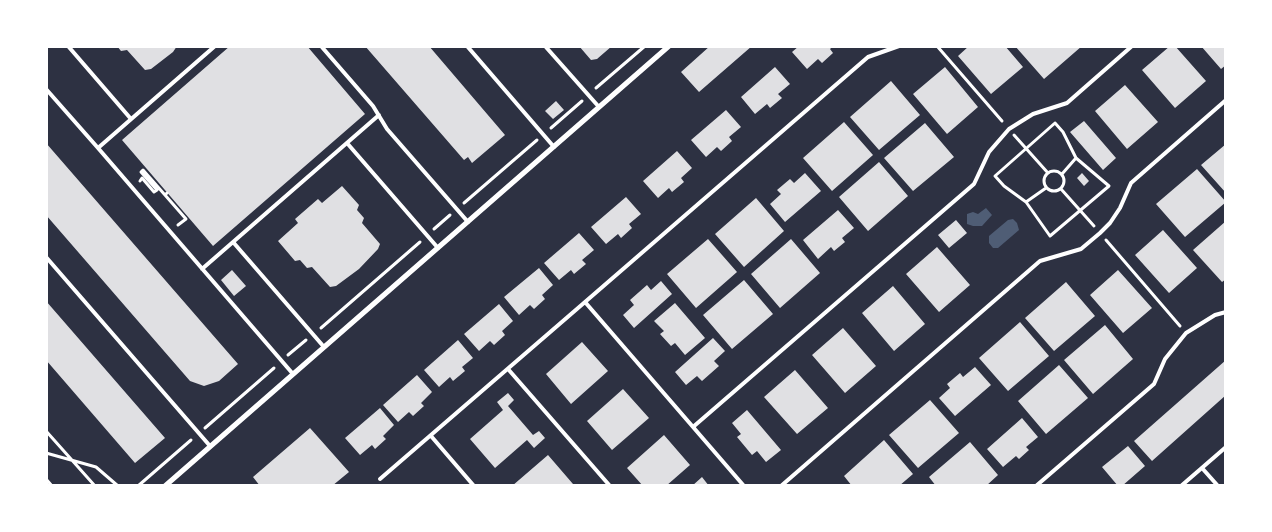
<!DOCTYPE html>
<html>
<head>
<meta charset="utf-8">
<style>
  body { margin:0 }
  #map { position:relative; width:1272px; height:532px; overflow:hidden; background:#2d3142; font-family:Mulish,sans-serif }
  canvas { display:block }
  .frame { position:absolute; inset:0; border:48px solid #fff; pointer-events:none }
</style>
</head>
<body>
<div id="map">
<canvas width="1272" height="532"></canvas>
<div class="frame"></div>
</div>
<script>
const g = document.querySelector('canvas').getContext('2d');
g.lineJoin = 'round';
function fill(path, color) { g.fillStyle = color; g.fill(path, 'evenodd'); }
const toPath = rows => new Path2D(rows.map(r => 'M' + r).join(''));
function strokePath(path, color, width, dash) { g.strokeStyle = color; g.lineWidth = width; g.lineCap = dash ? 'butt' : 'round'; g.setLineDash(dash || []); g.stroke(path); }
const water = toPath([
  [986,208,992,215,982,226,973,226,967,224,967,214,973,212,978,214],
  [1013,219,1017,223,1019,230,998,248,993,248,989,243,989,236,1008,220]
]);
const building = toPath([
  [117,46,177,46,173,52,151,69,145,70,127,50,121,51],
  [230,46,307,46,365,114,213,246,122,140],
  [365,46,429,46,505,135,472,163,468,157,464,160],
  [579,46,612,46,597,59,591,60],
  [710,46,752,46,699,92,681,72],
  [799,46,833,46,830,49,833,53,822,63,818,59,807,69,792,52],
  [969,46,1005,46,1023,67,991,94,958,56],
  [1015,46,1082,46,1044,79],
  [1170,46,1175,46,1206,81,1175,108,1142,70],
  [1201,46,1226,46,1226,65,1221,69],
  [775,67,790,84,778,94,782,98,770,108,767,104,755,114,741,97],
  [945,67,978,107,947,134,913,94],
  [891,81,920,115,879,150,850,117],
  [1125,85,1158,122,1127,149,1095,111],
  [556,101,564,110,553,119,545,111],
  [726,110,741,127,729,137,732,141,721,151,717,147,706,157,691,140],
  [1084,121,1116,158,1103,170,1070,132],
  [844,122,873,155,832,191,803,158],
  [925,123,954,157,913,191,884,158],
  [46,143,238,364,219,381,204,386,190,381,46,215],
  [1226,144,1226,193,1201,165],
  [677,151,692,168,681,178,684,182,672,192,669,188,658,198,643,181],
  [879,162,908,196,868,231,839,197],
  [1197,169,1226,202,1185,237,1156,204],
  [805,173,821,191,785,222,770,204,781,194,777,190,790,179,794,183],
  [1082,173,1089,181,1084,186,1077,178],
  [342,186,359,205,357,210,364,218,362,223,380,244,378,249,359,269,336,286,330,287,312,267,307,268,300,260,295,261,278,241,298,223,295,219,318,199,322,203],
  [626,197,641,214,629,224,632,228,621,238,618,234,606,244,591,227],
  [756,198,784,231,744,267,715,234],
  [838,210,854,228,842,238,845,242,834,251,831,247,818,259,803,240],
  [956,220,967,233,949,248,938,235],
  [1226,221,1226,279,1222,282,1193,250],
  [1163,230,1197,268,1169,293,1135,255],
  [579,233,594,250,582,260,586,264,574,274,571,270,559,280,544,263],
  [708,239,737,272,696,308,667,274],
  [791,239,820,273,780,308,751,274],
  [937,247,970,285,939,312,906,274],
  [539,268,553,285,542,295,545,299,534,309,530,305,519,315,504,297],
  [232,270,246,286,234,296,221,280],
  [1118,270,1152,308,1123,333,1090,295],
  [744,280,773,314,732,349,703,315],
  [661,281,672,294,634,328,623,315,634,305,630,300,647,285,651,290],
  [1066,282,1095,316,1054,351,1025,318],
  [893,286,925,324,894,351,862,313],
  [46,301,165,438,135,463,46,360],
  [675,303,705,338,685,355,675,343,671,346,660,334,664,331,654,321],
  [499,304,513,321,502,331,505,335,494,345,490,341,479,351,464,334],
  [1020,322,1049,356,1008,391,979,358],
  [1105,325,1133,359,1093,394,1064,360],
  [843,328,876,366,845,393,812,355],
  [713,338,725,351,714,361,719,366,702,381,697,376,686,385,675,372],
  [458,340,473,358,462,367,465,371,453,381,450,377,439,387,424,370],
  [582,342,608,371,571,404,546,374],
  [1226,360,1226,395,1152,461,1134,441],
  [1059,365,1088,398,1046,434,1018,401],
  [975,367,991,385,955,416,939,398,950,388,947,384,960,373,963,377],
  [795,370,828,408,797,434,764,397],
  [417,375,432,392,421,403,424,406,413,416,409,412,398,422,383,405],
  [623,389,649,418,612,450,587,421],
  [508,393,514,400,508,406,533,435,539,431,545,438,534,448,527,440,495,468,470,439,503,410,497,402],
  [930,400,959,433,918,468,889,435],
  [380,408,394,425,383,436,386,439,375,449,372,445,360,455,345,438],
  [747,410,781,450,766,462,757,451,752,455,737,437,741,434,732,423],
  [1022,418,1038,437,1026,447,1029,450,1019,459,1016,456,1003,467,987,449],
  [310,428,349,472,332,486,260,486,253,477],
  [664,435,690,465,666,486,643,486,627,468],
  [884,440,913,474,899,486,852,486,844,476],
  [970,442,998,475,986,486,936,486,929,477],
  [1128,446,1145,466,1122,486,1118,486,1102,467],
  [548,455,573,484,512,486],
  [702,477,709,486,692,486]
]);
const path = toPath([
  [937,46,1002,121],
  [596,88,645,46],
  [1055,123,1063,132,1076,158,1109,186,1050,236,1026,202,1004,186,995,176,1055,123],
  [551,128,582,101],
  [1014,135,1048,173],
  '1044 181a10 10 0 1 1 20 0a10 10 0 1 1-20 0Z',
  [1062,174,1076,158],
  [140,181,142,178,154,192,157,190,141,172,143,170,165,195],
  [1061,189,1094,226],
  [167,193,165,195,186,219,178,225],
  [1026,202,1046,188],
  [464,203,537,140],
  [434,229,450,215],
  [1106,240,1180,326],
  [321,328,420,242],
  [288,355,306,340],
  [205,428,274,368],
  [46,431,95,486],
  [46,453,96,467,118,486],
  [46,479,52,486],
  [138,486,191,440]
]);
const service = toPath([
  [68,46,131,119],
  [215,46,98,148,293,374],
  [321,46,373,106,387,129,468,222],
  [467,46,554,147],
  [545,46,599,107],
  [46,89,98,148],
  [347,143,438,248],
  [233,242,324,347],
  [46,257,210,446],
  [202,269,379,115],
  [508,369,610,486],
  [693,427,974,184,989,152,1009,129,1033,114,1067,103,1132,46],
  [431,436,474,486],
  [1202,468,1218,486],
  [380,479,585,302],
  [744,486,585,302,868,57,899,46],
  [781,486,1040,261,1081,249,1100,233,1110,223,1120,208,1131,183,1226,100],
  [1036,486,1154,384,1165,359,1186,333,1215,315,1226,312],
  [1181,486,1226,447]
]);
const minor = toPath([
  [165,486,669,46]
]);
fill(water, '#4f5d75');
fill(building, '#e0e0e3');
strokePath(path, '#fff', 3);
strokePath(service, '#fff', 4);
strokePath(minor, '#fff', 5);
</script>
</body>
</html>
